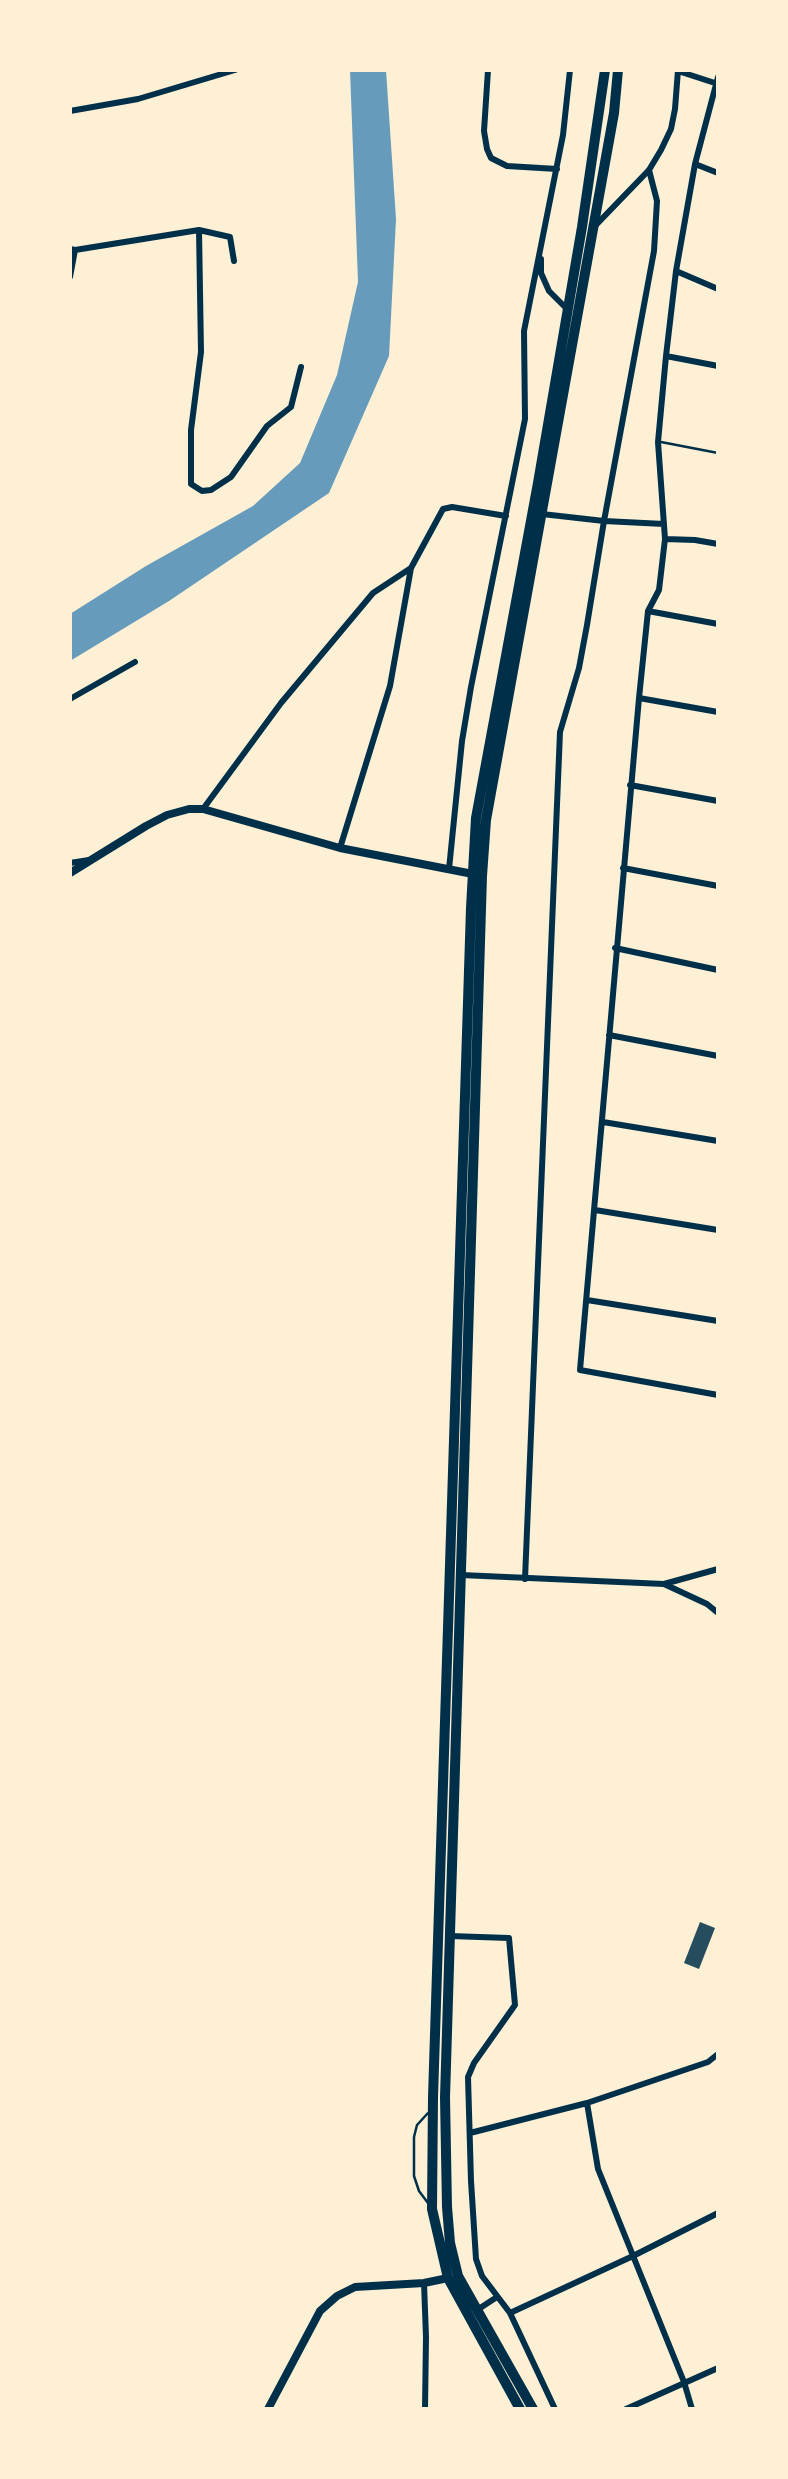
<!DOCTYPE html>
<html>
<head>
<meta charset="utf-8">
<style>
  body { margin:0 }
  #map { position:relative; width:788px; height:2479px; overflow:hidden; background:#fdf0d5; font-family:Rubik,sans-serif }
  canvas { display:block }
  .frame { position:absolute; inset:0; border:72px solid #fdf0d5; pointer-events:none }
</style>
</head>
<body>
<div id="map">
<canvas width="788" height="2479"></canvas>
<div class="frame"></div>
</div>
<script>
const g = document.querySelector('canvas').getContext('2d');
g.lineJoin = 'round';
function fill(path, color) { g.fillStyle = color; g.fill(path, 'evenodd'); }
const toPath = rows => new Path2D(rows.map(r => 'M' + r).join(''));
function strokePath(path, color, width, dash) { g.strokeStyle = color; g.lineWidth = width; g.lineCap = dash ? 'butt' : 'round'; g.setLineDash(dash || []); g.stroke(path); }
const water = toPath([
  [350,70,386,70,396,219,389,356,329,493,169,601,70,661,70,614,146,566,253,506,300,463,337,375,358,282]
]);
const building = toPath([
  [700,1922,715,1928,699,1969,684,1963]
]);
const service = toPath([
  [661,442,718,453],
  [428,2203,419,2191,414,2176,414,2137,417,2125,428,2113]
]);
const minor = toPath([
  [488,70,484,131,487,149,491,158,507,166,557,169],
  [678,71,718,84],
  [718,77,695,164,676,271,666,356,658,442,665,539,659,590,648,611,639,698,580,1370,718,1395],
  [70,111,138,99,235,70],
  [695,164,718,173],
  [594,227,649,170,661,150,671,129,675,109,678,70],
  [199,230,201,352,191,430,191,484,202,491,211,490,231,477,267,426,291,407,301,367],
  [70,249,75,250,199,230,230,237,234,261],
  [541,259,541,273,549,291,567,309],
  [676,271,718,289],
  [70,277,75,250],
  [666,356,718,366],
  [542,514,604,521,664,524],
  [665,539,695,540,718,544],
  [648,611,718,624],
  [639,698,718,712],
  [70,699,135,662],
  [630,785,718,801],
  [203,809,281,703,373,593,411,568,443,509,452,507,506,516],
  [340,848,390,686,411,568],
  [70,863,89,860],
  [623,868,718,886],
  [449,869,462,741,471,687,525,419,524,331,563,135,570,70],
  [615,948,718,970],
  [609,1035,718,1056],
  [603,1122,718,1141],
  [595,1210,718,1230],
  [587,1300,718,1321],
  [461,1575,664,1584,707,1604,718,1613],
  [525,1579,560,732,579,668,587,625,604,521,654,251,657,201,649,170],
  [664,1584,718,1569],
  [450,1936,509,1938,515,2005,474,2063,468,2077,471,2181,476,2259,482,2276,510,2313,555,2409],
  [587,2103,598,2169,684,2382,692,2409],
  [470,2133,587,2103,708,2062,718,2054],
  [424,2283,426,2337,425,2409],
  [477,2310,497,2297],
  [510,2313,633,2256,718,2213],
  [626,2409,718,2368]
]);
const tertiary = toPath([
  [70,873,146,826,167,815,189,809,203,809,340,848,473,874],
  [268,2409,320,2311,337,2296,355,2287,424,2283,448,2278]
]);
const primary = toPath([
  [520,2409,448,2278,432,2209,433,2097,471,908,476,818,538,483,582,227,605,70],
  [533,2409,458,2276,450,2243,447,2207,445,2097,482,876,486,820,614,113,618,70]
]);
fill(water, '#669bbc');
fill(building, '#264d5e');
strokePath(service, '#003049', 2.5);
strokePath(minor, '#003049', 6);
strokePath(tertiary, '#003049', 8);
strokePath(primary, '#003049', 10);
</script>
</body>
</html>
